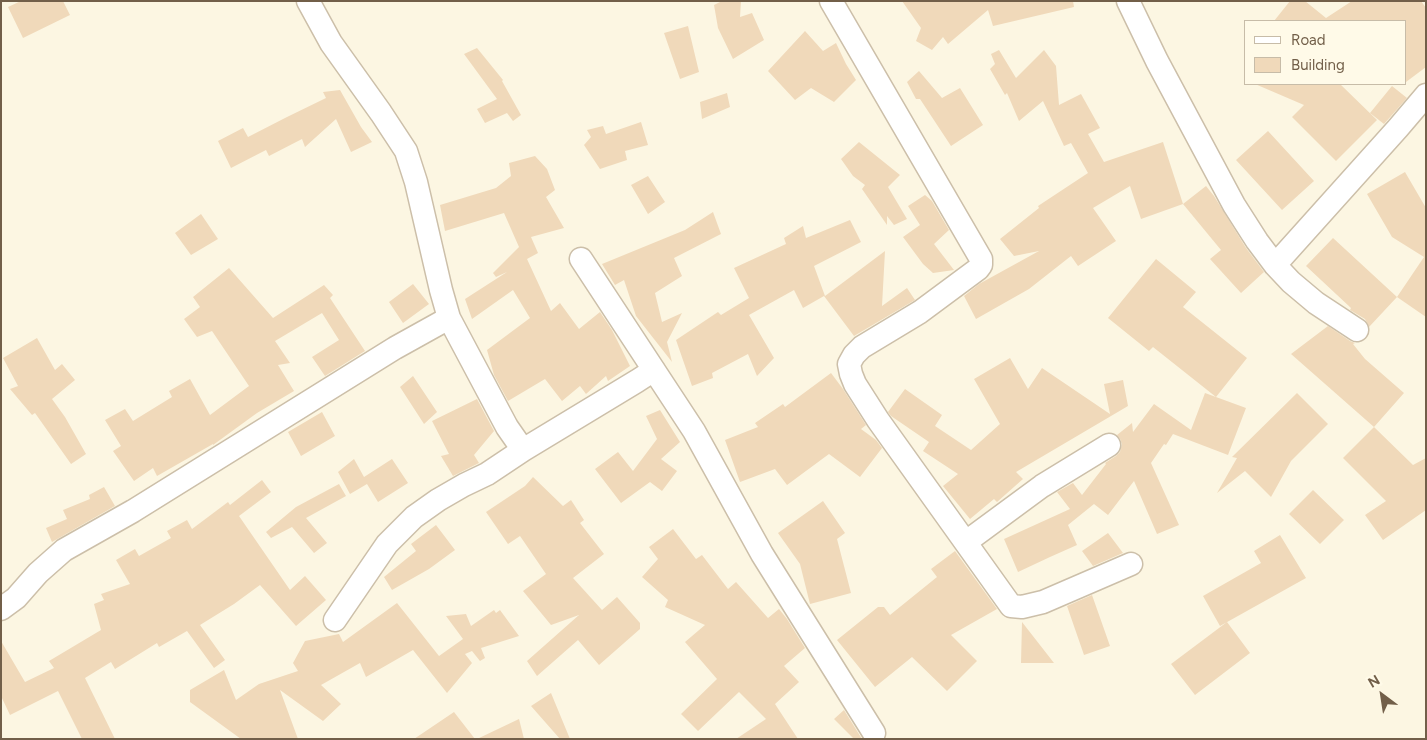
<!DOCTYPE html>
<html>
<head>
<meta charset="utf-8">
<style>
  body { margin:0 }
  #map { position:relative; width:1427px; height:740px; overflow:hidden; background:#fcf6e2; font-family:Figtree,sans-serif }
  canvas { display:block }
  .frame { position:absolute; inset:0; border:2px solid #725f49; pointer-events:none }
  .legend { position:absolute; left:1244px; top:20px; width:162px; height:65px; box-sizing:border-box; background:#fffae8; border:1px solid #c7bca8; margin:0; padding:6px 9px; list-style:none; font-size:15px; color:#725f49 }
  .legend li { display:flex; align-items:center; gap:10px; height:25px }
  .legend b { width:25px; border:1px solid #c7bca8 }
  .north { position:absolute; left:1357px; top:670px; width:50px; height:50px; -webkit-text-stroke:4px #fffae8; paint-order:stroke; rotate:329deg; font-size:14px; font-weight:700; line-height:20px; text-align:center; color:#725f49 }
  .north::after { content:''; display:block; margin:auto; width:18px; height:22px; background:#725f49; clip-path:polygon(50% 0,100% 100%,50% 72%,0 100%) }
</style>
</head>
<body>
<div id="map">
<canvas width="1427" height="740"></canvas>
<div class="frame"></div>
<ul class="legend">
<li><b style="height:6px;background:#fff"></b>Road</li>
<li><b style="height:14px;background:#f0d9ba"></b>Building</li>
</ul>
<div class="north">N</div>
</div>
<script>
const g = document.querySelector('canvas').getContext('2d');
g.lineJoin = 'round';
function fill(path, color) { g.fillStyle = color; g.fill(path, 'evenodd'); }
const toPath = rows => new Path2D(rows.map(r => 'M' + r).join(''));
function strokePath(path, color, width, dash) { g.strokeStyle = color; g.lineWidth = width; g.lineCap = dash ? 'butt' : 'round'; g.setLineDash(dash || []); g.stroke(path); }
const building = toPath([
  [21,1,63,1,70,15,23,38,8,7],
  [722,1,741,1,740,17,752,13,764,40,733,59,718,28,714,5],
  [902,1,1073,1,1074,7,993,26,988,10,948,44,943,37,932,50,916,41,921,28],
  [1290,1,1305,1,1326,18,1352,1,1421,1,1426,8,1426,67,1406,82,1406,21,1274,21],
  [688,26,699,72,680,79,664,33],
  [805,31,823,51,836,43,846,64,856,80,834,102,811,88,795,100,768,71],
  [477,48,503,80,502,81,521,115,513,121,507,113,485,123,477,109,497,99,464,54],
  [999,50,1016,78,1044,50,1056,66,1059,105,1081,94,1100,128,1088,134,1104,162,1163,142,1183,204,1141,219,1130,186,1093,208,1116,241,1078,266,1071,256,1029,289,976,319,964,296,979,284,1039,251,1014,256,1000,239,1039,208,1038,206,1088,173,1071,143,1064,146,1043,101,1019,121,1007,93,1005,95,990,69,995,64,991,54],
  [919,71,942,98,960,88,983,125,951,146,920,99,916,99,907,82],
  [1255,84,1340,84,1377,120,1336,161,1292,117,1304,105],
  [1392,86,1407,98,1384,124,1370,113],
  [340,90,361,127,372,142,351,152,336,119,305,147,302,139,269,156,266,150,231,168,218,141,243,128,248,137,287,117,326,98,323,92],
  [727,93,730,107,702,119,700,102],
  [641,122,648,145,625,151,627,160,600,169,584,145,591,137,587,130,603,126,606,134],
  [1268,131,1314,181,1282,210,1236,160],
  [859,142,900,175,888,187,907,219,894,225,887,216,887,225,862,189,865,185,853,176,841,159],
  [535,156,547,169,555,190,546,197,564,228,531,237,538,253,527,259,551,311,560,303,579,329,600,312,612,330,630,366,608,381,606,376,586,394,580,386,562,401,545,379,508,401,494,375,487,350,530,318,513,290,472,319,465,299,507,272,496,277,493,273,519,247,504,213,445,231,440,205,496,188,511,176,509,163],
  [1405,172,1426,208,1426,317,1397,297,1424,257,1392,237,1367,194],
  [648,176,665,202,648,214,631,185],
  [1206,186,1214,196,1246,248,1264,272,1241,293,1210,259,1221,250,1183,204],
  [925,195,932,201,949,230,934,244,954,270,933,273,923,264,903,237,920,225,908,206],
  [713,212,721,234,674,258,682,276,655,293,662,322,682,313,667,342,672,362,636,316,624,280,615,285,602,264,685,230],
  [201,214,218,239,191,255,175,233],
  [850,220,861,242,814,266,825,296,885,251,882,306,907,288,915,300,854,336,824,296,803,308,794,290,749,315,774,358,757,376,748,354,712,373,713,378,692,386,676,340,718,312,721,315,749,298,734,268,786,244,784,238,803,226,806,238],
  [1333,238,1397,297,1369,327,1365,319,1350,310,1351,308,1306,266],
  [1156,259,1196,292,1183,307,1247,358,1216,397,1153,347,1149,351,1108,318],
  [229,268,273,318,324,285,333,295,330,298,365,351,325,376,312,357,339,340,322,313,275,341,290,363,278,365,294,391,257,413,213,445,213,444,157,476,153,468,134,481,113,451,121,446,105,420,125,409,133,421,172,397,169,391,190,379,210,415,249,386,212,331,197,337,184,319,200,307,193,297],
  [413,284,429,304,403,323,389,302],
  [1328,326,1350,341,1355,343,1353,344,1365,359,1404,393,1374,427,1291,354],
  [37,338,55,370,62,364,75,380,52,399,65,417,86,454,71,464,35,413,32,415,10,389,18,386,3,358],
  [1010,358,1028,389,1042,368,1110,414,1104,384,1123,380,1128,406,1016,472,1023,479,997,502,994,499,970,519,943,486,958,474,923,451,929,442,891,416,888,412,905,389,942,415,935,426,971,450,1000,424,974,379],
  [831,373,843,389,866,425,861,429,876,440,882,448,860,477,829,454,787,485,775,469,740,482,725,440,758,427,755,423,783,404,785,407],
  [413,376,437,412,424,424,400,387],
  [1205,393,1246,408,1228,455,1173,434,1166,445,1164,444,1151,463,1179,525,1157,534,1134,481,1108,515,1094,504,1068,525,1077,545,1050,557,1050,556,1050,557,1018,572,1004,539,1070,509,1057,492,1073,483,1082,495,1106,464,1105,463,1116,456,1120,452,1122,444,1120,439,1117,435,1132,423,1133,432,1154,404,1191,430],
  [1297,393,1328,424,1291,461,1271,497,1245,471,1217,493,1237,458,1232,457],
  [477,399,494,431,474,455,479,463,453,476,441,456,449,454,432,421],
  [660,410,680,442,661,459,677,471,662,491,650,482,621,503,595,469,618,452,633,471,657,439,646,416],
  [322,412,335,436,301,456,288,432],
  [1374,427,1413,465,1426,458,1426,510,1383,540,1365,515,1386,501,1343,458],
  [354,459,364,477,392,459,408,483,378,502,367,484,350,494,338,472],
  [533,477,563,506,571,500,584,520,580,523,604,554,573,578,602,610,617,597,640,623,640,629,599,665,578,640,537,676,527,661,579,615,551,625,523,591,546,574,520,536,508,544,486,512,525,486],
  [262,480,271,492,239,516,290,590,305,576,326,600,296,626,260,585,234,604,200,625,225,660,214,668,187,631,159,647,157,643,115,669,111,662,85,678,115,739,82,739,58,691,10,715,1,696,1,641,25,682,54,668,49,661,101,630,94,604,104,600,101,594,130,584,116,560,135,549,139,556,171,538,167,531,187,520,192,529,228,502,230,505],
  [339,484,346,496,306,518,327,543,314,553,292,527,271,538,266,532,296,507],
  [104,487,115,506,52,542,46,528,67,519,63,510,90,499,89,495],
  [1313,490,1344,520,1320,544,1289,514],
  [823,501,845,533,837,539,851,593,810,604,800,564,778,533],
  [436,525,455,550,429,569,392,590,384,577,416,551,411,544],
  [673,529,696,559,702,555,728,589,736,582,768,618,779,609,787,619,805,648,784,666,799,682,775,704,798,739,736,739,766,719,739,692,698,731,681,714,717,679,685,642,705,625,665,607,668,600,642,577,658,559,649,547],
  [1108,533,1123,553,1093,566,1082,551],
  [1280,535,1306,578,1220,626,1203,596,1261,563,1254,551],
  [955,551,997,609,951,635,977,661,947,691,912,657,875,687,837,640,878,607,884,607,890,615,937,577,931,569],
  [1092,595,1110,646,1084,655,1067,606],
  [397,603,439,656,463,639,446,616,466,614,471,626,494,610,496,613,500,610,519,636,481,648,485,658,480,661,472,651,465,654,472,663,447,693,413,650,366,677,360,663,321,685,341,704,323,721,280,690,298,739,241,739,190,702,190,690,224,670,236,700,259,684,298,671,293,663,305,641,339,634,343,642],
  [1022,622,1054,663,1021,663],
  [1227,622,1250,653,1195,695,1171,664],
  [551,693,570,739,560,739,531,706],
  [844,710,862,739,854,739,834,719],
  [454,712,475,739,414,739],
  [519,719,524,739,477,739]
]);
const minor = toPath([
  [308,1,331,43,381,113,406,151,416,182,441,290,449,318,507,427,523,450,487,474,464,485,438,500,414,517,387,544,335,620],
  [831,1,981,259,981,265,978,269,920,312,862,347,854,355,849,364,851,374,855,384,878,420,1011,606,1022,607,1043,602,1131,564],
  [1128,1,1157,61,1234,205,1257,241,1275,265,1291,282,1316,303,1357,330],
  [581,259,694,431,762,554,874,733],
  [1275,265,1398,128,1426,95],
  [523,450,637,381,654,370],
  [966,542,1042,486,1109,445],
  [1,609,16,598,38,573,64,550,133,511,395,348,449,318]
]);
fill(building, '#f0d9ba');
strokePath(minor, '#ccbfa9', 25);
strokePath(minor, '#fff', 22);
</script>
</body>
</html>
